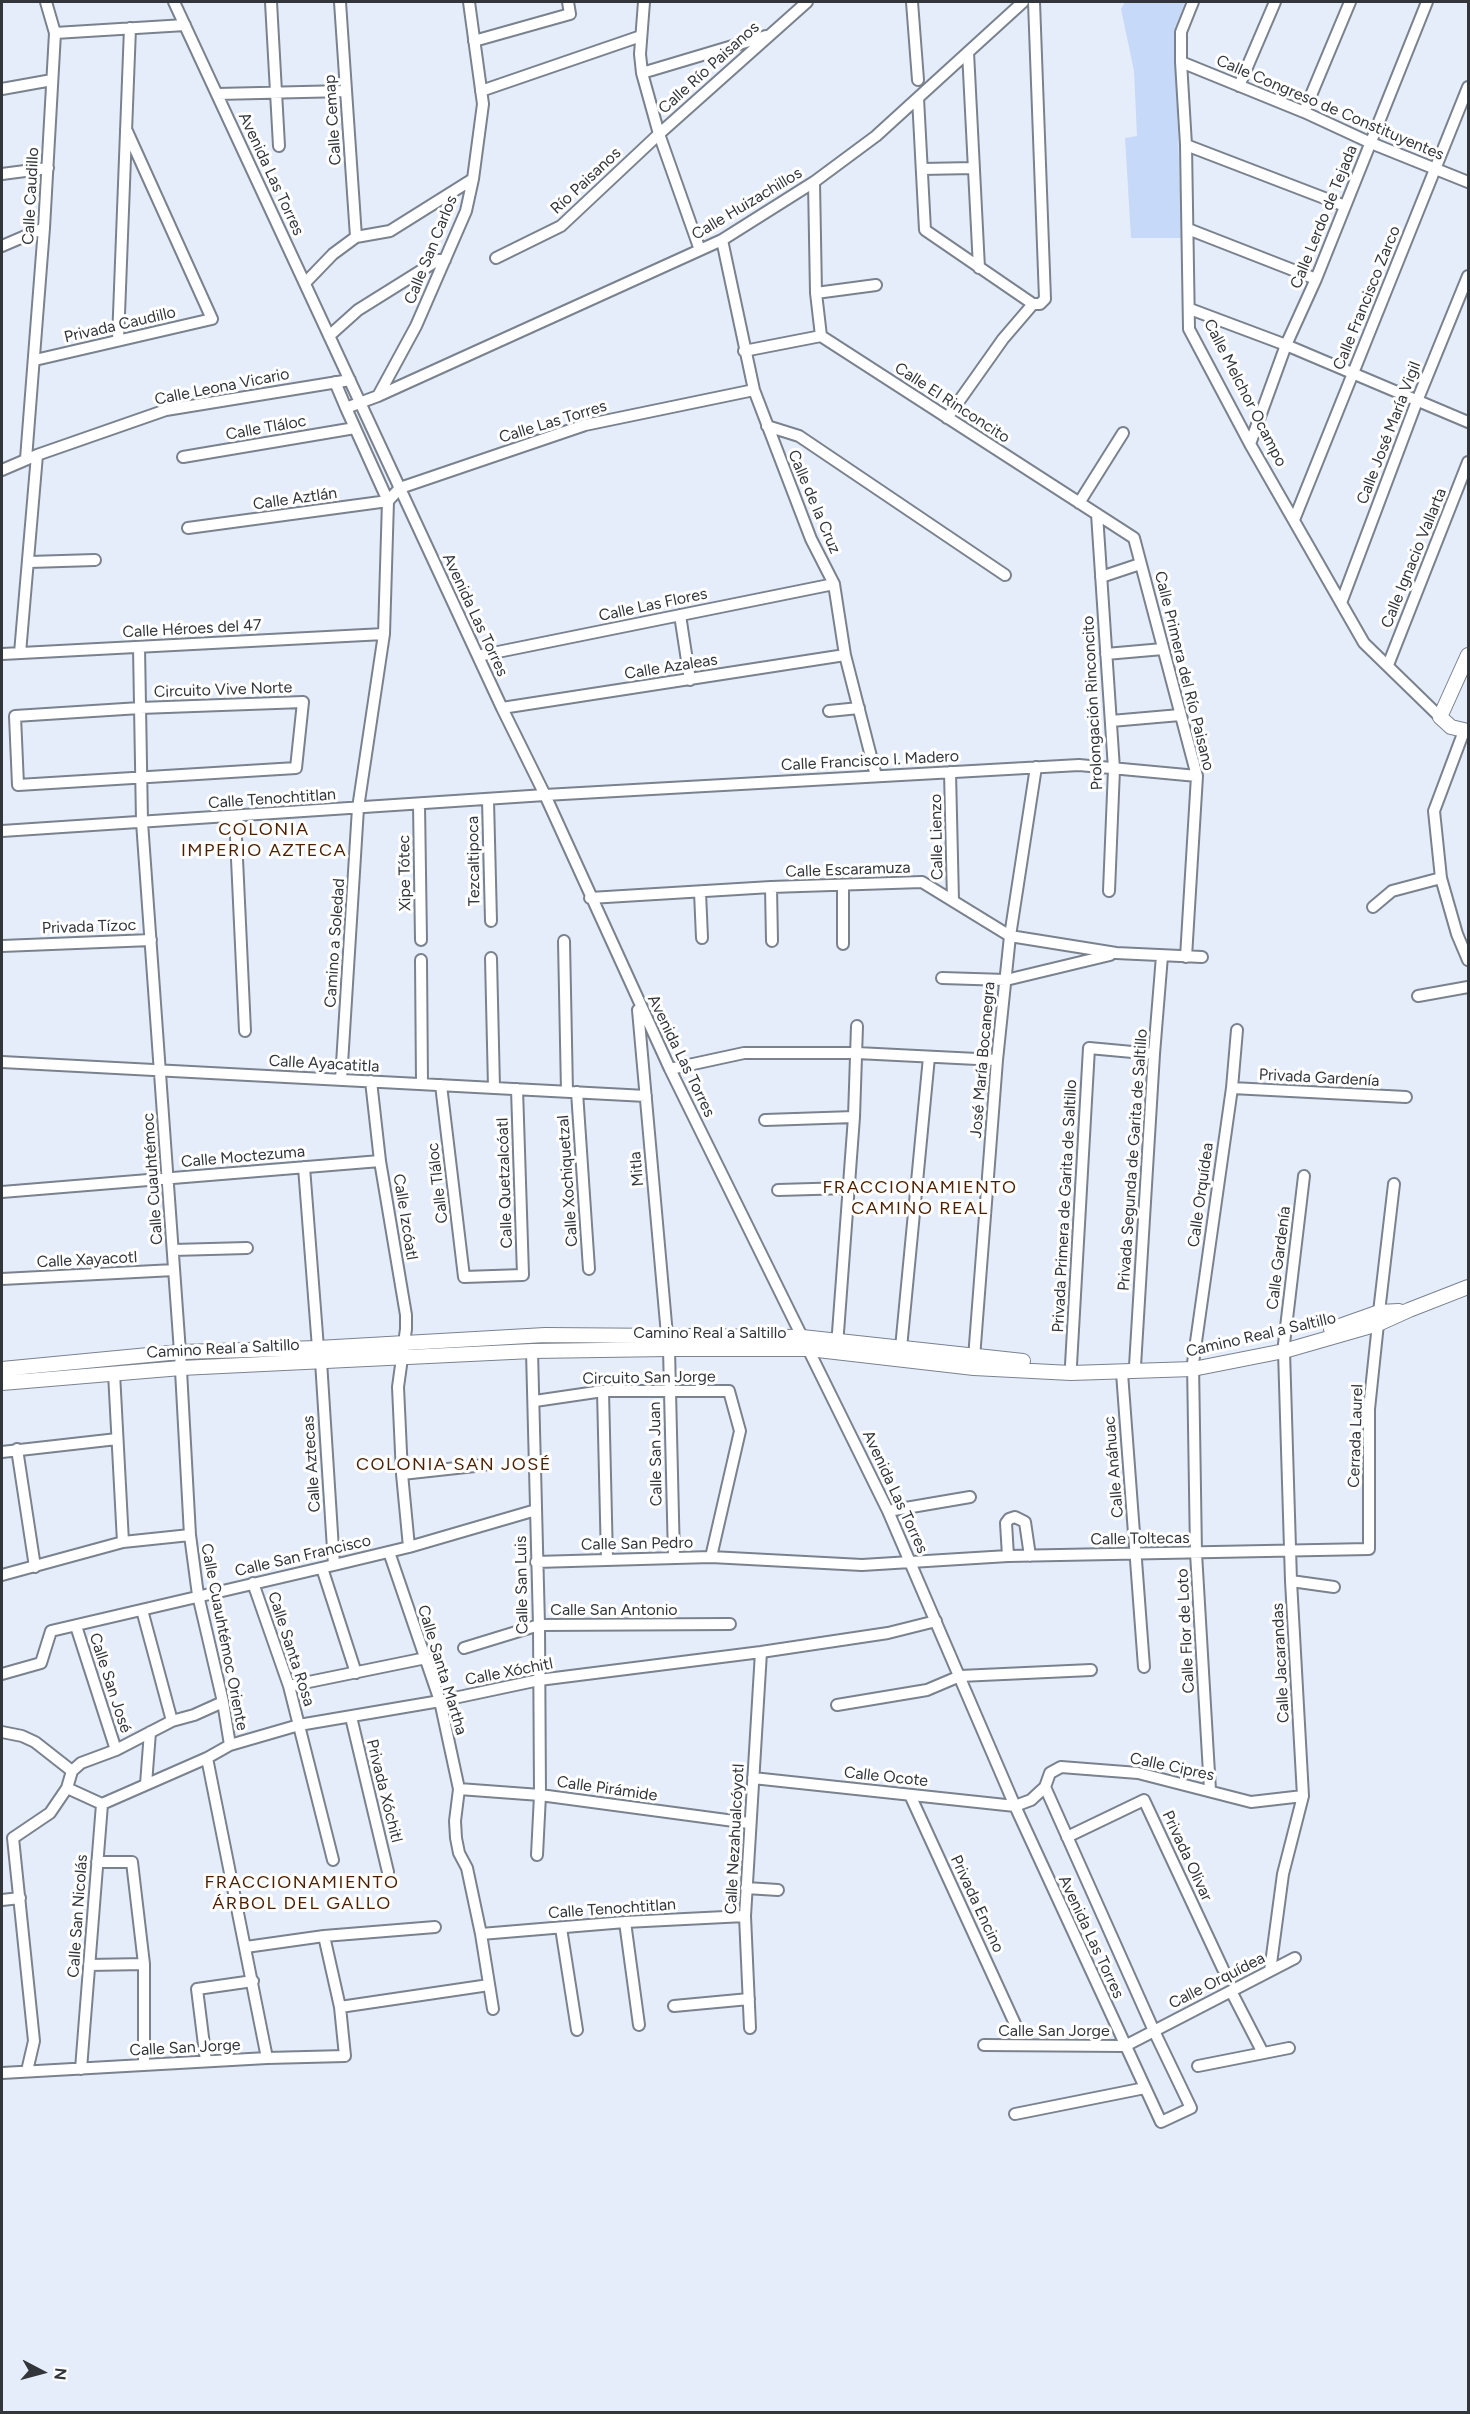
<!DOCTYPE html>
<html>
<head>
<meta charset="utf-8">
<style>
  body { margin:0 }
  #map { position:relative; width:1470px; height:2414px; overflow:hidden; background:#e5edfb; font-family:Figtree,sans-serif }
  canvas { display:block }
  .frame { position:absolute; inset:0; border:3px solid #32353a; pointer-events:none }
  .north { position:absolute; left:12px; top:2342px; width:60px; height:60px; -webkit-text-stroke:4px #fff; paint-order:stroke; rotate:96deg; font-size:16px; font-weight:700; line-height:24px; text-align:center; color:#32353a }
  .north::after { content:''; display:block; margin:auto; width:21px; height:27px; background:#32353a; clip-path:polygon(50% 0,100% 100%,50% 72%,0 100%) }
</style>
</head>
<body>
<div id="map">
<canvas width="1470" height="2414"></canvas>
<div class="frame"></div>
<div class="north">N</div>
</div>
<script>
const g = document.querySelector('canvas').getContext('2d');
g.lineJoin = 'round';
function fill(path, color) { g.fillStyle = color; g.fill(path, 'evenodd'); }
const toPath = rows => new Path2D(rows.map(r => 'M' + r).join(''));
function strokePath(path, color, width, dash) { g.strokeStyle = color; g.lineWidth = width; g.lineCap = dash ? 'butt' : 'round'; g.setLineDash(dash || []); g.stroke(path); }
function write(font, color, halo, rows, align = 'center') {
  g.font = font + ' Figtree,sans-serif'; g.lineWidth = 6; g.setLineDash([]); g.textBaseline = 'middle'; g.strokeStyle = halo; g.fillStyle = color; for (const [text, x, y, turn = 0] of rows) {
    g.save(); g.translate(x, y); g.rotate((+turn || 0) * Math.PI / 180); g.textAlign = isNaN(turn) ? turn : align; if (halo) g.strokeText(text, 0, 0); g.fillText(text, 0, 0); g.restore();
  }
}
const green = toPath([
  [1125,2,1185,2,1174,31,1182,238,1131,238,1125,138,1137,136,1134,71,1121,9]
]);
const minor = toPath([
  [174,2,502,708,545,795,670,1069,888,1511,1015,1806,1161,2122,1191,2108,1154,2031,1045,1787],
  [271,2,279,146],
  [340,2,356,237],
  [644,2,640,54,642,73,659,134,700,250],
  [912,2,918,80],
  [1193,2,1181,32,1181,62,1186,145,1189,329,1250,444,1364,643,1440,717],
  [55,33,185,25],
  [474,41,570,14,568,2],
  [968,52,979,268],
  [1181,62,1304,112,1371,143,1468,182],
  [642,73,766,36],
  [1239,86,1275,2],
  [2,89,52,80],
  [481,91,641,36],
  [217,94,346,91],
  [918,98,925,230,1033,304,1040,304,1045,299,1034,2],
  [1304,112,1350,2],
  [1186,145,1345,206],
  [922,169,973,168],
  [2,174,48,168],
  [814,182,816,293,821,336],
  [1188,229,1316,279],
  [722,240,754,390,811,539,834,584,845,655,876,776],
  [2,246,44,228],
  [496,258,561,226,659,134,807,2],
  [305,283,333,254,356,237,390,231,473,179],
  [816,293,876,285],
  [1190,309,1286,345,1468,422],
  [329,336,358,310,438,260,445,260],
  [118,340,130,28],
  [744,351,821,336,1134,538,1197,776,1186,957],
  [35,360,212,319,126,129],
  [335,382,346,408],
  [378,396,722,240,814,182,876,136,1023,2],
  [947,418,1003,339,1033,304],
  [767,426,799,436,1005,575],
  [1250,444,1286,345,1316,279,1427,2],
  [183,457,355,428],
  [26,459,44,228,55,33,46,2],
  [2,470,37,455,166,410,350,380],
  [1079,503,1123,433],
  [1097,514,1114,769,1109,891],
  [1294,520,1468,87],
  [188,528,388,501,400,488,585,425,754,390],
  [29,562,95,560],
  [1101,577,1140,564],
  [1341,603,1417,401,1468,276],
  [680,615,690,680],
  [139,647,142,822,180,1352,190,1535,198,1595,223,1702,230,1745],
  [20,653,37,455],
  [2,654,384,634],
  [1106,654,1163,649],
  [478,656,834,584],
  [1388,665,1468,462],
  [303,702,296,768,18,785,15,716,140,708,303,702],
  [502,708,845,655],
  [829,711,859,708],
  [1111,721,1180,715],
  [1464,731,1434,811,1441,878,1457,934,1468,960],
  [950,772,953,901],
  [488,800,491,921],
  [419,804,421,940],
  [235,816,245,1031],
  [2,831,545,795,1079,765,1197,776],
  [843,885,843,944],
  [771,887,772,941],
  [700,892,702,938],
  [590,898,771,887,922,882,1010,936,1116,953,1202,957],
  [1373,907,1392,891,1441,878],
  [564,941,567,1092],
  [2,946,151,940],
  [491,958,494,1088],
  [421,960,422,1084],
  [942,978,1006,980,1110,955],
  [1418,996,1468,987],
  [638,1010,667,1335],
  [2,1062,646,1096],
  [670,1069,744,1053,857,1053,997,1060],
  [341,1080,358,808,384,634,388,501,346,408,378,396,416,326,466,211,473,179,483,104,469,2],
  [371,1081,380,1161,406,1315,406,1329,398,1387,402,1474,409,1547],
  [441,1085,464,1277,523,1275,517,1089],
  [1232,1088,1406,1097],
  [577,1092,589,1269],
  [765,1120,854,1117],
  [304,1167,318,1348],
  [778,1190,848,1188],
  [2,1192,380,1161],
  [173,1250,247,1248],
  [2,1279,174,1270],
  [1379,1312,1394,1184],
  [1284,1344,1304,1176],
  [837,1346,854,1117,857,1026],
  [901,1348,929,1057],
  [669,1349,674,1558],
  [532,1351,539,1625,540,1795,537,1855],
  [974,1358,997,1060,1010,936,1036,767],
  [321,1361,334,1565],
  [1071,1365,1089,1048,1154,1054],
  [1135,1366,1154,1054,1162,956],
  [114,1373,123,1542],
  [1122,1373,1144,1667],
  [603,1391,607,1560],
  [535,1401,603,1391,729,1391,740,1431,711,1557],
  [17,1449,35,1567],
  [2,1452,117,1439],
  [402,1474,484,1465],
  [888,1511,970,1497],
  [389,1552,440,1701,459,1789,455,1821,456,1838,459,1853,467,1868,481,1934,493,2009],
  [1008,1556,1006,1523,1009,1519,1015,1517,1025,1522,1030,1556],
  [536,1562,711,1557,862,1565,1008,1556,1369,1549,1369,1409,1378,1324],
  [322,1568,356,1673],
  [2,1575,123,1542,190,1535],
  [1291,1581,1334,1587],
  [253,1583,289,1686,333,1860],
  [142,1610,172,1721],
  [76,1626,116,1750],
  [464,1648,539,1625,730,1624],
  [2,1674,41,1663,51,1631,334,1565,409,1547,536,1510],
  [289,1686,426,1658],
  [837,1705,927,1690,960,1676,1091,1670],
  [351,1717,388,1872],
  [2,1732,22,1736,35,1742,72,1771],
  [207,1758,267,2058],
  [753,1778,1015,1806,1031,1800,1045,1787,1050,1773,1061,1767,1138,1773,1251,1802,1303,1796],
  [146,1784,150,1732],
  [67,1788,102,1804],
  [459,1789,540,1795,749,1823],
  [1210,1790,1196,1553,1193,1363,1232,1088,1237,1030],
  [910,1795,1016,2026],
  [102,1804,207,1758,230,1745,299,1725,440,1701,539,1680,761,1652,888,1633,936,1621],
  [1067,1837,1144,1800,1223,1969],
  [97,1862,132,1862,144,1964,144,2065],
  [746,1888,778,1890],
  [2,1900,20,1898],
  [625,1922,639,2025],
  [561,1928,577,2030],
  [481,1934,625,1922,745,1916],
  [246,1947,324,1936,435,1927],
  [89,1965,144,1964],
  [1270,1971,1283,1874,1303,1796,1291,1581,1284,1351],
  [1231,1991,1263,2053],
  [674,2006,749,1999],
  [340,2007,489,1985],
  [750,2028,745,1916,761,1652],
  [984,2045,1125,2046,1295,1958],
  [206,2061,197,1989,253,1981],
  [1198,2066,1289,2048],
  [81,2069,102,1804],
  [27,2071,34,2041,13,1838,50,1813,67,1788,72,1771,81,1763,116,1750,172,1721,194,1715,223,1702],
  [2,2073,267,2058,345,2056,340,2007,324,1936],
  [1015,2114,1145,2088]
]);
const tertiary = toPath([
  [1468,655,1440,717,1451,727,1468,731],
  [1331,1329,1379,1312,1399,1311],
  [2,1369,180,1352,318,1348,545,1335,802,1337,1023,1361],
  [2,1383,181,1368,532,1351,669,1349,809,1349,974,1368,1071,1373,1193,1369,1284,1351,1378,1324,1409,1310,1468,1287]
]);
const streetNames = [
  ["Calle Río Paisanos",709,68,-42],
  ["Calle Congreso de Constituyentes",1330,108,23],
  ["Calle Cemap",333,120,-94],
  ["Avenida Las Torres",271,174,65],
  ["Río Paisanos",586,181,-43],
  ["Calle Caudillo",31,196,-87],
  ["Calle Huizachillos",747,204,-31],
  ["Calle Lerdo de Tejada",1324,217,-68],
  ["Calle San Carlos",431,250,-68],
  ["Calle Francisco Zarco",1367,298,-68],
  ["Privada Caudillo",120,325,-13],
  ["Calle Leona Vicario",222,387,-11],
  ["Calle Melchor Ocampo",1245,393,63],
  ["Calle El Rinconcito",952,403,33],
  ["Calle Las Torres",553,422,-17],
  ["Calle Tláloc",266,428,-10],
  ["Calle José María Vigil",1389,433,-69],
  ["Calle Aztlán",295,499,-8],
  ["Calle de la Cruz",814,502,67],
  ["Calle Ignacio Vallarta",1414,558,-68],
  ["Calle Las Flores",653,605,-12],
  ["Avenida Las Torres",475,615,65],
  ["Calle Héroes del 47",192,629,-3],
  ["Calle Azaleas",671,667,-9],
  ["Calle Primera del Río Paisano",1184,671,76],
  ["Circuito Vive Norte",223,690,-2],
  ["Prolongación Rinconcito",1093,703,-93],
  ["Calle Francisco I. Madero",870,761,-3],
  ["Calle Tenochtitlan",272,799,-4],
  ["Calle Lienzo",937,837,-91],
  ["Tezcaltipoca",474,861,-91],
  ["Calle Escaramuza",848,870,-2],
  ["Xipe Tótec",405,873,-91],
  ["Privada Tízoc",89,927,-2],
  ["Camino a Soledad",335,943,-86],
  ["Avenida Las Torres",681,1056,64],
  ["José María Bocanegra",983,1060,-85],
  ["Calle Ayacatitla",324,1064,3],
  ["Privada Gardenía",1319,1078,3],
  ["Calle Moctezuma",243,1157,-5],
  ["Privada Segunda de Garita de Saltillo",1133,1160,-86],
  ["Mitla",637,1169,-95],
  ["Calle Cuauhtémoc",153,1179,-94],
  ["Calle Xochiquetzal",568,1181,-94],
  ["Calle Tláloc",438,1183,-97],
  ["Calle Quetzalcóatl",505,1183,-92],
  ["Calle Orquídea",1201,1195,-82],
  ["Privada Primera de Garita de Saltillo",1065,1206,-87],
  ["Calle Izcóatl",405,1217,81],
  ["Calle Gardenía",1279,1258,-83],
  ["Calle Xayacotl",87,1260,-3],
  ["Camino Real a Saltillo",710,1333],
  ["Camino Real a Saltillo",1261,1335,-13],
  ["Camino Real a Saltillo",223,1349,-3],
  ["Circuito San Jorge",649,1378,-1],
  ["Cerrada Laurel",1356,1436,-88],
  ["Calle San Juan",656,1454,-91],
  ["Calle Aztecas",312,1464,-94],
  ["Calle Anáhuac",1114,1467,-95],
  ["Avenida Las Torres",895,1492,65],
  ["Calle Toltecas",1140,1539,-1],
  ["Calle San Pedro",637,1544,-1],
  ["Calle San Francisco",303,1556,-13],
  ["Calle San Luis",522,1585,-91],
  ["Calle San Antonio",614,1610],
  ["Calle Flor de Loto",1186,1631,-93],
  ["Calle Cuauhtémoc Oriente",224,1637,79],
  ["Calle Santa Rosa",291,1649,72],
  ["Calle Jacarandas",1281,1663,-93],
  ["Calle Santa Martha",442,1670,73],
  ["Calle Xóchitl",509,1672,-11],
  ["Calle San José",110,1683,72],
  ["Calle Cipres",1172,1767,12],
  ["Calle Ocote",886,1777,6],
  ["Calle Pirámide",607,1789,8],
  ["Privada Xóchitl",384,1791,76],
  ["Calle Nezahualcóyotl",735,1839,-87],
  ["Privada Olivar",1187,1856,65],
  ["Privada Encino",977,1904,65],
  ["Calle Tenochtitlan",612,1909,-4],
  ["Calle San Nicolás",78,1916,-86],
  ["Avenida Las Torres",1091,1937,65],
  ["Calle Orquídea",1217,1981,-27],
  ["Calle San Jorge",1054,2031],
  ["Calle San Jorge",185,2048,-3]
];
const neighbourhoodNames = [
  ["COLONIA",264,830],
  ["IMPERIO AZTECA",264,851],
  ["FRACCIONAMIENTO",920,1188],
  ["CAMINO REAL",920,1209],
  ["COLONIA SAN JOSÉ",454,1465],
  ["FRACCIONAMIENTO",302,1883],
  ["ÁRBOL DEL GALLO",302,1904]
];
fill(green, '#c7d9f8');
strokePath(minor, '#7a828e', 14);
strokePath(tertiary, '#7a828e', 16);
strokePath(minor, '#fff', 10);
strokePath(tertiary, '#fff', 14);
write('16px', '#32353a', '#fff', streetNames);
g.letterSpacing = '1.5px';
write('18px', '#4c1f00', '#fff', neighbourhoodNames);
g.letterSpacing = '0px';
</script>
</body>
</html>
